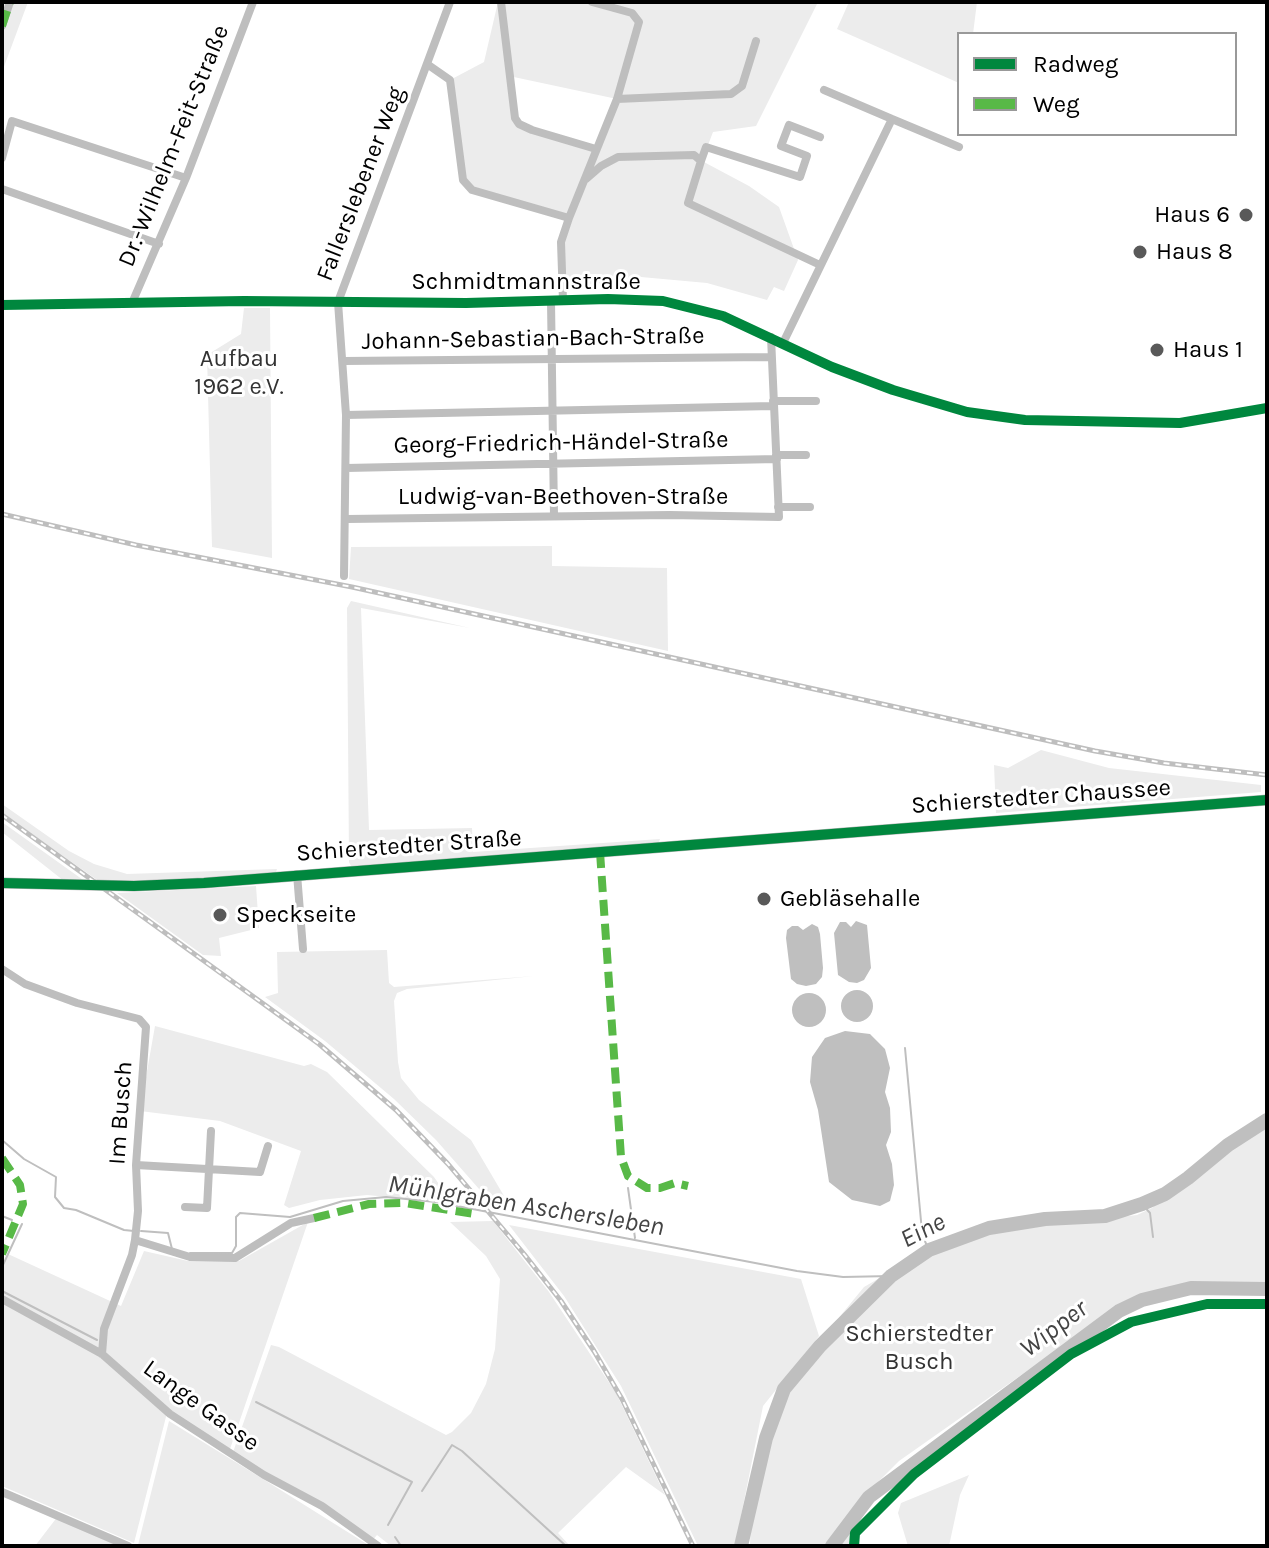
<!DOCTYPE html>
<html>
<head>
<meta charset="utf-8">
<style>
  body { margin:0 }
  #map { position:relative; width:1269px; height:1548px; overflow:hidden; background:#fff; font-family:Karla,sans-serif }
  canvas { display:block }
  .frame { position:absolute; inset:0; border:4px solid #000; pointer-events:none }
  .legend { position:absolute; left:957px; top:32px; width:280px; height:104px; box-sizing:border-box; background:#fff; border:2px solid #999; margin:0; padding:10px 14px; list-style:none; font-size:24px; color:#000 }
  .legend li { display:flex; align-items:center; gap:16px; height:40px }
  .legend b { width:40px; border:2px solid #999 }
</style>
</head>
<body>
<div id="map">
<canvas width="1269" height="1548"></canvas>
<div class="frame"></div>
<ul class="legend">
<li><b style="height:10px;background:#00873e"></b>Radweg</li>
<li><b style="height:10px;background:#58b947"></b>Weg</li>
</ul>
</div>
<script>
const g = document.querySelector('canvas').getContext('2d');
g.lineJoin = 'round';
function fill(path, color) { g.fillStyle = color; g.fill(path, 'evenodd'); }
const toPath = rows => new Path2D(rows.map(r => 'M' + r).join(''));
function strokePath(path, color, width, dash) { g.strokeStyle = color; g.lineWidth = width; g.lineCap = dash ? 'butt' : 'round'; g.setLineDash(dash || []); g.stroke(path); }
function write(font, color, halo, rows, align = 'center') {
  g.font = font + ' Karla,sans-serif'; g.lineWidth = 6; g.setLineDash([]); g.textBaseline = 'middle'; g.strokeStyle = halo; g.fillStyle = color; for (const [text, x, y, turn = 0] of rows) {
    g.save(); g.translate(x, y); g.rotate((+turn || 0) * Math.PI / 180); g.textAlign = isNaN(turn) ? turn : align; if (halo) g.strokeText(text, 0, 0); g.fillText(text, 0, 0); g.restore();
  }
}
const green = toPath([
  [2,2,28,2,2,72],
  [498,2,818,2,756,126,713,132,702,161,749,186,779,207,798,260,784,291,774,287,767,300,707,283,641,277,563,290,561,242,569,218,472,190,463,180,450,80,484,62],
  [509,76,617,99,596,149,519,124],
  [849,2,977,2,973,34,959,34,959,83,837,29],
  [244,308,270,308,272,558,212,547,207,355,241,334],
  [552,546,552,566,667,568,668,651,349,579,351,547],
  [351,601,470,628,361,608,369,830,472,828,473,852,660,839,658,844,351,866,349,862,347,608],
  [1041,750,1109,768,1261,785,1261,792,996,813,994,765,1008,768],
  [2,804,69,851,94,864,127,874,277,869,276,872,207,880,100,882,2,813],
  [2,822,86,882,64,881,2,832],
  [256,886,259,928,219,938,221,956,203,955,117,893],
  [387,950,389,983,394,987,534,976,407,989,397,993,394,1001,398,1062,401,1078,419,1100,471,1140,507,1201,503,1206,494,1206,436,1140,394,1099,325,1041,265,997,278,993,277,952],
  [155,1026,304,1066,311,1064,327,1072,434,1177,452,1203,367,1195,320,1200,289,1208,284,1205,301,1151,220,1121,140,1111],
  [1267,1122,1267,1294,1202,1292,1151,1295,1115,1309,899,1461,863,1497,859,1546,750,1546,751,1508,759,1457,777,1403,791,1376,864,1287,921,1254,971,1232,1020,1221,1085,1221,1137,1215,1152,1208,1224,1145,1242,1132],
  [493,1221,549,1292,616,1393,665,1495,626,1467,558,1533,570,1546,391,1546,377,1535,372,1541,232,1455,271,1345,279,1347,446,1435,452,1432,471,1413,486,1384,495,1349,500,1279,486,1256,450,1222],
  [308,1222,230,1449,168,1409,134,1543,2,1486,2,1266,8,1254,121,1306,144,1251,188,1261,239,1261],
  [509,1225,801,1279,819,1336,763,1406,735,1546,698,1546,621,1386,564,1296],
  [169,1421,263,1479,370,1546,138,1545],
  [969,1475,960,1495,949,1546,908,1546,898,1513,901,1503],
  [58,1516,128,1546,35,1546]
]);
const water = toPath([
  [856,921,867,925,871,968,864,980,857,983,849,982,838,975,834,933,840,922,846,922,851,927],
  [812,924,818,927,820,934,823,968,822,977,816,984,806,986,797,984,791,979,786,938,787,930,792,926,798,926,803,930],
  '841 1006a16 16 0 1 1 32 0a16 16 0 1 1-32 0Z',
  '792 1010a17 17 0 1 1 34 0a17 17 0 1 1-34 0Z',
  [845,1031,870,1034,885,1049,890,1068,885,1092,890,1108,891,1132,886,1145,892,1164,894,1185,890,1201,880,1206,852,1200,829,1182,818,1110,810,1082,812,1057,825,1038]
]);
const stream = toPath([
  [905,1048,921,1221,923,1237,929,1250],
  [2,1140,24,1159,56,1177,55,1197,64,1208,76,1210,124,1230,134,1231],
  [628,1188,635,1238],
  [1142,1204,1150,1213,1153,1237],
  [2,1216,12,1220],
  [141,1231,168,1233,172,1249],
  [190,1253,232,1253,236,1246,236,1217,240,1213,290,1217,343,1201,386,1197,436,1202,797,1271,843,1277,891,1276],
  [2,1267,22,1224],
  [2,1291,97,1340],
  [256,1402,412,1482,388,1525],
  [422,1491,452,1445,462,1451,566,1546],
  [395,1537,401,1546]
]);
const river = toPath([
  [741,1546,766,1438,784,1389,820,1346,891,1276,929,1250,989,1228,1045,1219,1105,1216,1142,1204,1165,1194,1188,1178,1228,1145,1267,1120],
  [832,1546,869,1497,1119,1311,1142,1300,1191,1288,1267,1289]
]);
const street = toPath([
  [501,2,515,118,519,124,532,130,596,149],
  [2,26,10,2],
  [427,64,450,80,463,180,472,190,569,218],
  [617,99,731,94,742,86,756,41],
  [892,119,959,147],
  [2,158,12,121,186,178],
  [701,161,706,147,800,177,807,156,781,146,789,125,820,137],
  [586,179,601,166,618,157,694,155,701,161,688,203,820,265],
  [2,189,159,244],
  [551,301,554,516],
  [563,301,561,242,569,218,617,99,639,22,632,13,592,2],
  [132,303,186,178,253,2],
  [2,305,244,301,466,303,608,299,663,301,723,316,832,367,893,390,967,412,1025,420,1180,423,1267,408],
  [783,343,892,119,824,90],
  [344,361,770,357],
  [773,401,816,401],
  [346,415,773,406],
  [776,455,806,455],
  [346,468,777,459],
  [778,507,810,507],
  [347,519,670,515,779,517,771,337],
  [344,576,346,415,338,302,450,2],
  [297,874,303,949],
  [2,969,25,984,77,1003,139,1019,146,1027,136,1165,138,1211,135,1240,132,1255,104,1329,102,1354],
  [136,1165,260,1172,268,1146],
  [185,1207,207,1208,211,1131],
  [135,1240,190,1257,235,1258,291,1223,314,1218],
  [2,1299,102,1354,170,1414,264,1475,322,1506,378,1546],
  [2,1492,128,1546]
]);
const secondary = toPath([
  [2,883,134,886,204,883,1267,800]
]);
const rail = toPath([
  [2,514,136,545,352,587,1095,751,1164,763,1267,775],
  [2,815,319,1044,396,1110,448,1164,524,1254,561,1301,594,1351,622,1399,693,1546]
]);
const quiet = toPath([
  [2,26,10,2],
  [600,852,621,1157,628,1176,647,1188,660,1188,675,1183,688,1186],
  [2,1158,20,1185,23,1204,2,1254],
  [314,1218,369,1204,404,1203,475,1214]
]);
const cycleway = toPath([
  [2,305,244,301,466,303,608,299,663,301,723,316,832,367,893,390,967,412,1025,420,1180,423,1267,408],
  [2,883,134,886,204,883,1267,800],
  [854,1546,855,1533,914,1474,1071,1354,1131,1322,1207,1304,1267,1304]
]);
const markers = [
  [1246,215,8,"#595959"],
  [1140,252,8,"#595959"],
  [1157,350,8,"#595959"],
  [764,899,8,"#595959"],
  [220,915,8,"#595959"]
];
const streetNames = [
  ["Dr.-Wilhelm-Feit-Straße",174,146,-68],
  ["Fallerslebener Weg",361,184,-69],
  ["Schmidtmannstraße",526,282],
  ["Johann-Sebastian-Bach-Straße",533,339,-1],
  ["Georg-Friedrich-Händel-Straße",561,443,-1],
  ["Ludwig-van-Beethoven-Straße",563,497],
  ["Schierstedter Chaussee",1041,797,-4],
  ["Schierstedter Straße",409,846,-4],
  ["Im Busch",121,1113,-86],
  ["Lange Gasse",201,1406,36]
];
const poiNames = [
  ["Haus 6",1230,215,"right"],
  ["Haus 8",1156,252],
  ["Haus 1",1173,350],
  ["Gebläsehalle",780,899],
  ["Speckseite",236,915]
];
const parkNames = [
  ["Aufbau",239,359],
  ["1962 e.V.",239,387],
  ["Schierstedter",919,1334],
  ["Busch",919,1362]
];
const waterNames = [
  ["Mühlgraben Aschersleben",526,1206,9],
  ["Eine",923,1231,-27],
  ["Wipper",1054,1329,-37]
];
fill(green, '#ececec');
fill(water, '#bfbfbf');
strokePath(stream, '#bfbfbf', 2);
strokePath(river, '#bfbfbf', 14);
strokePath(street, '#bebebe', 8);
strokePath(secondary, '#b8b8b8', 11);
strokePath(rail, '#bebebe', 5);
strokePath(rail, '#fff', 2, [6]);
strokePath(quiet, '#58b947', 8, [16, 8]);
strokePath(cycleway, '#00873e', 10);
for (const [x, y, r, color] of markers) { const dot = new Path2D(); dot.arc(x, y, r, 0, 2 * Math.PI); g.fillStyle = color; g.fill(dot); strokePath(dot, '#fff', 3); }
write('24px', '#000', '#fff', streetNames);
write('24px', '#000', '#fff', poiNames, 'left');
write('24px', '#333', '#fff', parkNames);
write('italic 26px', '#444', '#fff', waterNames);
</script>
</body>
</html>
